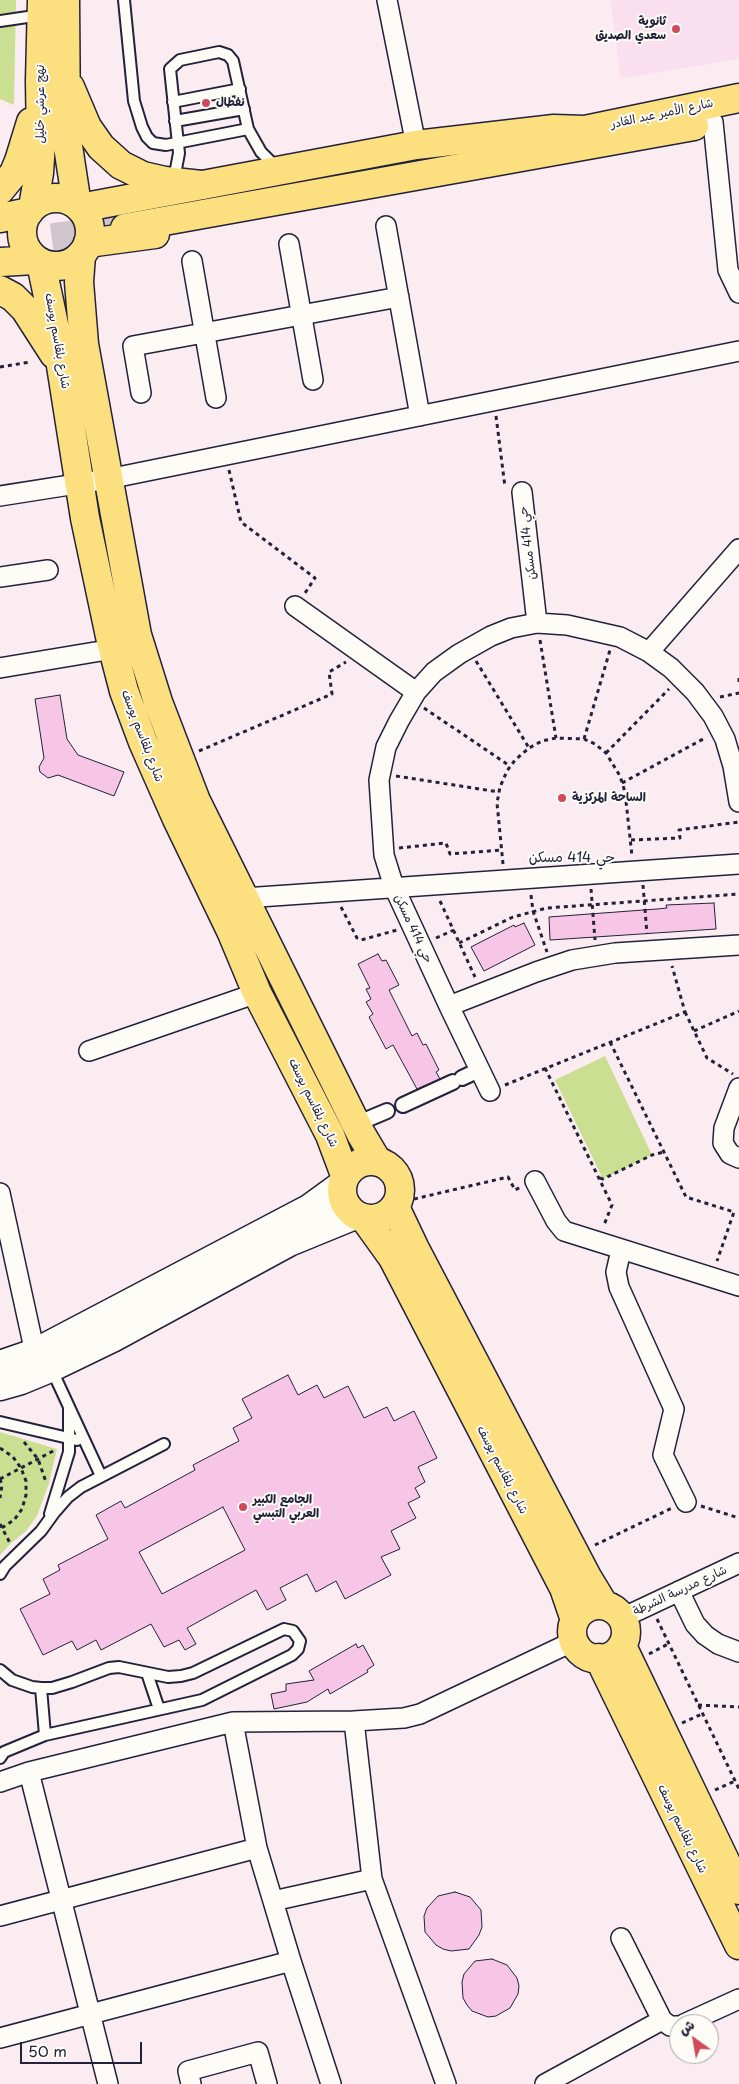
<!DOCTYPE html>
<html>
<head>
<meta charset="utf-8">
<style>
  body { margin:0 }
  #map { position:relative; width:739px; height:2084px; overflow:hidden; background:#fbecf2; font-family:"Playpen Sans","Playpen Sans Arabic",sans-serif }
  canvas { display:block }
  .north { position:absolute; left:669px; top:2014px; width:50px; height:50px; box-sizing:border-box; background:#fdfcf7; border:1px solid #a5a5ac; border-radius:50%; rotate:328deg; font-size:14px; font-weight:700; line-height:20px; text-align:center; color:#22223b }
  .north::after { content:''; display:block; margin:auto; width:18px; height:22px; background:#d1495b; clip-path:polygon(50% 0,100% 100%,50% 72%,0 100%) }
  .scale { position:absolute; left:20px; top:2042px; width:122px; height:22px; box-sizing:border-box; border:2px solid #22223b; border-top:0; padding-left:6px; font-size:15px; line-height:18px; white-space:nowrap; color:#22223b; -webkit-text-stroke:4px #fdfcf7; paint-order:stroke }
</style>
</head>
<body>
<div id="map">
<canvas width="739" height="2084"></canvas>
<div class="north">ش</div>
<div class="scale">50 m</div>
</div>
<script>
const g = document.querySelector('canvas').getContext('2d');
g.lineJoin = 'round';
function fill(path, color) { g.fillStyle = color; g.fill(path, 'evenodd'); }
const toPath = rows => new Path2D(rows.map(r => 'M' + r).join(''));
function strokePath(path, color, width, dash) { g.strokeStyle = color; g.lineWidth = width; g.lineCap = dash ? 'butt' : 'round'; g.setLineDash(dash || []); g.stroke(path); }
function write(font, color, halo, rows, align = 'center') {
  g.font = font + ' "Playpen Sans","Playpen Sans Arabic",sans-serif'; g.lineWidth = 4; g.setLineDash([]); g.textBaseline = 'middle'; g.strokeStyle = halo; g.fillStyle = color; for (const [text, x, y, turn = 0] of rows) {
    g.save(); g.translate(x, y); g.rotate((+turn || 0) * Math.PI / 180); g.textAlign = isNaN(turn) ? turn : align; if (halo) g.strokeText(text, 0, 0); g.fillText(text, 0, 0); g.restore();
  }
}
const built = toPath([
  [610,0,739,0,739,59,621,79]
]);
const green = toPath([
  [0,0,16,0,14,105,0,99],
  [605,1056,652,1155,603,1179,555,1080],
  [0,1432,57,1449,49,1483,37,1516,26,1531,11,1543,0,1555]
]);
const building = toPath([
  [60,695,67,739,78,755,124,772,114,796,58,775,48,778,40,772,39,767,44,758,35,699,60,695],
  [714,903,716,929,550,940,549,917,657,909,667,908,666,905,714,903],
  [524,923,535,945,484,971,471,947,514,925,515,927,524,923],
  [378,954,382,961,386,960,399,985,389,990,412,1036,417,1033,423,1045,426,1044,439,1070,436,1072,440,1079,417,1089,393,1045,386,1049,369,1017,373,1014,366,1002,371,999,366,989,370,988,358,964,378,954],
  [288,1375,298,1395,317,1385,324,1398,348,1386,364,1418,387,1407,394,1421,414,1411,437,1458,418,1467,425,1482,415,1488,420,1497,408,1503,416,1518,391,1531,400,1549,381,1557,391,1575,345,1599,336,1581,316,1592,307,1574,280,1588,286,1600,267,1610,256,1590,187,1628,196,1644,185,1650,179,1640,164,1647,151,1624,101,1650,96,1640,77,1650,72,1641,43,1655,20,1609,50,1594,43,1579,60,1570,58,1565,108,1539,96,1515,121,1501,125,1508,195,1470,193,1465,239,1441,233,1428,252,1418,242,1399,288,1375],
  [223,1507,245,1550,162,1594,139,1552,223,1507],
  [356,1644,358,1648,363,1645,374,1665,367,1670,368,1672,330,1694,328,1689,307,1702,274,1709,271,1694,286,1691,286,1684,314,1680,309,1671,356,1644],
  [455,1892,470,1897,481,1910,482,1927,479,1935,469,1949,451,1951,443,1949,436,1945,425,1932,424,1916,427,1908,438,1896,455,1892],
  [492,1959,507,1965,517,1978,519,1986,518,1994,510,2008,496,2016,488,2017,472,2011,467,2005,463,1998,462,1982,464,1974,475,1961,492,1959]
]);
const trunkTunnel = toPath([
  [10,243,115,229]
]);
const path = toPath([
  [0,367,30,362],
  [496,416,505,487],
  [229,470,241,522,315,578,305,593],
  [540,640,556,738],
  [476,661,529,748],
  [739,678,739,682],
  [720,697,739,693],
  [424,708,510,766],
  [584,739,610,650],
  [199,751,332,694,329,672,346,662],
  [606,753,669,689],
  [396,776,499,792],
  [622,783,705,738],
  [631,840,680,838,679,830,739,822],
  [399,848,446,843,450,854,502,850],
  [503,864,497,803,500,787,507,771,515,760,529,748,542,741,556,738,584,739,595,744,606,753,620,776,625,792,632,856],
  [643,885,647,934],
  [591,889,595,940],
  [531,895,533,911,547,952],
  [440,901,475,977],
  [341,907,357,938,361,940,397,930],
  [436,938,454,930],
  [459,943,513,917,547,908,739,894],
  [685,1012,707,1058,733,1074],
  [694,1031,739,1011],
  [610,1042,686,1197,734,1212,717,1261],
  [545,1068,612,1205,604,1225],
  [505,1085,685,1012,672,966],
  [600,1178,603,1179,652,1155,664,1152],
  [414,1199,508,1177,515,1190,521,1187],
  [24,1442,38,1459,46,1482],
  [0,1448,13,1457,21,1468,26,1481,26,1495,22,1509,14,1520,0,1529],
  [0,1479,55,1450],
  [0,1479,2,1485,0,1498],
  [701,1506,739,1518],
  [0,1524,10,1543],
  [595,1545,672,1508],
  [657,1619,739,1789],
  [649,1654,668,1644],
  [698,1705,739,1707],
  [682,1723,702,1714],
  [715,1790,735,1781]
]);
const service = toPath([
  [124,0,134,101,142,127,147,137,153,143,166,145,248,129],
  [0,21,41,15],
  [173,102,240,89],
  [175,121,244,109],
  [171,181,176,169,179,153,170,69,180,60,219,52,228,55,233,61,248,129,261,152,277,168],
  [51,1368,101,1476],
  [0,1422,77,1440],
  [50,1514,69,1452,69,1408],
  [0,1574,5,1566,41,1531,54,1513,68,1497,81,1487,164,1444],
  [0,1670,12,1680,32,1687,41,1688,52,1688,72,1682,109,1668,119,1667,168,1677,181,1676,193,1673,284,1629,293,1631,300,1641,298,1649,292,1655,202,1700,45,1735,4,1752,0,1758],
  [147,1673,159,1709],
  [41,1688,45,1735]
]);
const pedestrian = toPath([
  [462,1078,479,1070],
  [403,1105,453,1082],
  [356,1124,387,1111]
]);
const minor = toPath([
  [387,0,416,145],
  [713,122,728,270,739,293],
  [386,226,420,416],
  [289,244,313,380],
  [192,261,216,398],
  [141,393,133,346,399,297],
  [522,492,537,623],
  [0,496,108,479,739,351],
  [0,577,48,570],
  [295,606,416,692],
  [649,652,739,549],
  [0,668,113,649],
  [739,802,733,766,725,739,713,716,695,692,671,668,649,652,620,637,567,625,537,623,511,628,491,636,459,654,434,672,416,692,399,721,386,747,379,780,384,855,394,887,449,1006,536,972,572,960,615,953,739,945],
  [244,898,739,864],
  [449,1006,490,1091],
  [89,1051,257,993],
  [739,1088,724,1128,723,1143,730,1154,739,1158],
  [535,1181,556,1221,564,1231,739,1286],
  [0,1193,35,1353],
  [621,1250,616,1272,619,1287,674,1409,663,1455,686,1502],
  [679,1591,695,1624,705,1635,718,1644,739,1652],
  [622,1618,739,1563],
  [354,1721,372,1879,446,2084],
  [233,1722,257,1848,291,1961,331,2084],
  [29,1772,108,2084],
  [0,1782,29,1772,233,1722,354,1721,404,1718,420,1714,574,1641],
  [273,1901,372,1879],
  [0,1916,257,1848],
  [621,1938,662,2020,670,2026,679,2026],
  [684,2024,739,1999],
  [0,2038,291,1961],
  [191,2084,188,2071,258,2052,267,2084],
  [545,2084,662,2020]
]);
const secondary = toPath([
  [0,1365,35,1353,309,1209,342,1185],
  [0,1386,21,1380,50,1368,112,1338,289,1242,355,1215]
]);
const primary = toPath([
  [80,208,416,145,554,129,585,130,739,98],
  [88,243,155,234],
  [81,255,79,282,84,344,137,635,158,702,196,801,361,1134,377,1161],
  [41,263,56,334,85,518,111,641,124,691,143,742,177,819,232,933,257,993,330,1135,345,1175],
  [0,290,13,297,25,309,54,354],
  '342 1190a29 29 0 1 1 58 0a29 29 0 1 1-58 0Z',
  [395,1207,415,1249,587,1577,604,1605],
  [365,1219,393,1258,564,1588,575,1620],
  '572 1632a27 27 0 1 1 54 0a27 27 0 1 1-54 0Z',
  [622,1646,739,1890],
  [599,1658,739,1945]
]);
const trunk = toPath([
  [65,0,66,133,77,205],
  [70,87,87,127,101,147,121,165,143,176,165,181,201,185],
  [0,190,14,173,19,161,31,122],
  '22 232a34 34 0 1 1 68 0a34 34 0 1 1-68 0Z',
  [33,207,39,173,41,143,40,81,42,0],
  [0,218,29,212],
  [125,228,694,126],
  [0,262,35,260]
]);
const markers = [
  [676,29,5,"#d1495b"],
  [206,103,5,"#d1495b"],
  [562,798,5,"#d1495b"],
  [243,1507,5,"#d1495b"]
];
const poiNames = [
  ["ثانوية",666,22,"right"],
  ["سعدي الصديق",666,36,"right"],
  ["نفطال",216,103],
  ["الساحة المركزية",572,798],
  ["الجامع الكبير",253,1500],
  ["العربي التبسي",253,1514]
];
const streetNames = [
  ["نهج عرشي خليل",41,104,-90],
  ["شارع الأمير عبد القادر",662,114,-12],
  ["شارع بلقاسم يوسف",57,341,80],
  ["حي 414 مسكن",528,543,-97],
  ["شارع بلقاسم يوسف",142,736,69],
  ["حي 414 مسكن",413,929,65],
  ["شارع بلقاسم يوسف",313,1103,64],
  ["شارع بلقاسم يوسف",502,1470,63],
  ["شارع مدرسة الشرطة",680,1591,-25],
  ["شارع بلقاسم يوسف",682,1829,64]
];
const neighbourhoodNames = [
  ["حي 414 مسكن",572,858]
];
fill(built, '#fae0ee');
fill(green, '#cbdf93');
fill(building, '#f7c5e5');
strokePath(building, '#22223b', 1);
strokePath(trunkTunnel, '#d0c4cd', 28, [28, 14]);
strokePath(service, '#22223b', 14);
strokePath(pedestrian, '#22223b', 18);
strokePath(minor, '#22223b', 22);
strokePath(secondary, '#22223b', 31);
strokePath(primary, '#22223b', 31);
strokePath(trunk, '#22223b', 31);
strokePath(path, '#22223b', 3, [4, 4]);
strokePath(service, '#fdfcf7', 10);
strokePath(pedestrian, '#fdfcf7', 14);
strokePath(minor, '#fdfcf7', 19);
strokePath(secondary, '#fdfcf7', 28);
strokePath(primary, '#fce080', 28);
strokePath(trunk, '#fce080', 28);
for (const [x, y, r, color] of markers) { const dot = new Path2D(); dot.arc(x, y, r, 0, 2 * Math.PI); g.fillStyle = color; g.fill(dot); strokePath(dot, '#fdfcf7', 2); }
write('bold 12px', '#22223b', '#fdfcf7', poiNames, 'left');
write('12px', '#22223b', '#fdfcf7', streetNames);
write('14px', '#22223b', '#fdfcf7', neighbourhoodNames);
</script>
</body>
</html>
